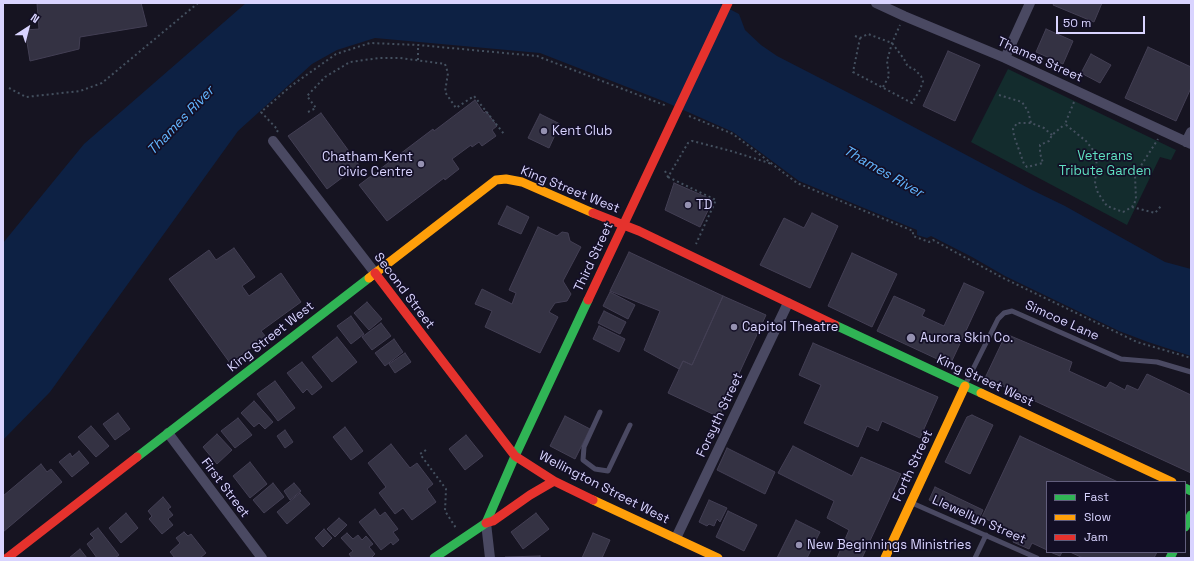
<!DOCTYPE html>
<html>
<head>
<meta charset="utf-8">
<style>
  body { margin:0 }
  #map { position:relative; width:1194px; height:561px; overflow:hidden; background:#161421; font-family:"Space Grotesk",sans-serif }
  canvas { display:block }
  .frame { position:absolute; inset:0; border:4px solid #d9d4ff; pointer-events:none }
  .legend { position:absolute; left:1046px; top:481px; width:140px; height:72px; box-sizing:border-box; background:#130f26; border:1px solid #625e7d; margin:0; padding:5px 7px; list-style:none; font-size:12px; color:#d9d4ff }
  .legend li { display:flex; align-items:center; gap:8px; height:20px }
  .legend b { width:20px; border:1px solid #625e7d }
  .north { position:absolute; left:8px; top:8px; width:40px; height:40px; -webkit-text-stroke:3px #130f26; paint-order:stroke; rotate:36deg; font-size:11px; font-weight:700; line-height:16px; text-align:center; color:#d9d4ff }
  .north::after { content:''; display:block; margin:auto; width:14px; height:18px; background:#d9d4ff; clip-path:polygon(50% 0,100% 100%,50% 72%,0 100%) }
  .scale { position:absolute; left:1056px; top:16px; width:89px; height:18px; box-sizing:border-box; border:2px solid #d9d4ff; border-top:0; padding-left:5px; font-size:12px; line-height:14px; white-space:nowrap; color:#d9d4ff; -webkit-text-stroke:3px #130f26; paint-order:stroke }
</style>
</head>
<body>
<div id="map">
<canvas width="1194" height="561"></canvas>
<div class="frame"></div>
<ul class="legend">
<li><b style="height:5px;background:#30b455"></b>Fast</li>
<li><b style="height:5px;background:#ff9f0a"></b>Slow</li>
<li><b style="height:5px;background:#e5322d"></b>Jam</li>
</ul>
<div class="north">N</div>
<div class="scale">50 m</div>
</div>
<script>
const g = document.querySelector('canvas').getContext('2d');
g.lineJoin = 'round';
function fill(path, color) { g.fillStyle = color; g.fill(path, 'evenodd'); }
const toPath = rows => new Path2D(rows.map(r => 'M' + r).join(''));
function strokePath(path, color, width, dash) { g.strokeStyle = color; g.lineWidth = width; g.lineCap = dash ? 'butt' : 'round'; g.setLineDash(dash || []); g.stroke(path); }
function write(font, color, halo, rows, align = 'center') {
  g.font = font + ' "Space Grotesk",sans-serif'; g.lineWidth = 3.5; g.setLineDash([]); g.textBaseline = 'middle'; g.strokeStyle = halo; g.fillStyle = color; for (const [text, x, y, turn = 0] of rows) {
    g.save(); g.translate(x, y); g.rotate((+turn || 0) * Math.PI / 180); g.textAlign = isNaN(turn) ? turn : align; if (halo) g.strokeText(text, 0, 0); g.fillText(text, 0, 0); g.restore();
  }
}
const green = toPath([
  [1008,69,1176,150,1171,160,1160,157,1127,225,971,142]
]);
const water = toPath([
  [246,3,718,3,739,14,745,30,761,45,777,56,878,108,1032,190,1065,206,1165,262,1191,269,1191,356,1148,342,1119,331,1005,276,972,257,931,236,927,238,917,235,917,230,799,181,733,132,663,101,540,53,375,38,337,50,312,64,238,131,50,392,3,440,3,243,84,144]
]);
const building = toPath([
  [37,3,141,3,147,26,80,37,79,49,30,61,25,30,39,29,37,3],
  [1054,3,1102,3,1094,22,1053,5,1054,3],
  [1046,29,1073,41,1063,64,1036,52,1046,29],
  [1148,47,1191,67,1191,88,1176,121,1125,98,1148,47],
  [948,51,980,65,955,121,923,106,948,51],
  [1091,54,1111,65,1100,83,1081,73,1091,54],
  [475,100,484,113,486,111,497,126,492,130,496,136,482,146,479,142,472,147,471,145,452,159,459,169,445,180,444,178,387,221,359,185,433,129,434,131,475,100],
  [321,113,359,165,327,189,288,136,321,113],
  [540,114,560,124,549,148,528,138,540,114],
  [674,183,713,200,700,227,665,210,674,183],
  [507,206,529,217,521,234,498,224,507,206],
  [812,213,838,226,810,288,760,265,784,218,804,228,812,213],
  [538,227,557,236,562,232,568,233,570,241,581,247,563,281,571,294,567,301,555,303,549,312,558,317,540,353,485,327,492,311,475,304,482,289,512,304,516,293,509,290,538,227],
  [234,248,255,277,242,286,249,296,281,273,301,302,261,331,266,337,230,363,169,279,209,250,216,260,234,248],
  [629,252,723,296,692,365,683,361,679,369,644,350,660,311,610,291,629,252],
  [852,253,897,274,872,327,828,306,852,253],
  [964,283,984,292,950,365,877,331,894,296,925,310,922,316,944,326,964,283],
  [610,292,635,305,628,319,603,306,610,292],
  [723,296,766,315,719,417,668,393,683,361,692,365,723,296],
  [367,302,382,319,369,330,354,313,367,302],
  [604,311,626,322,620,334,598,323,604,311],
  [351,316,364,334,351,344,337,326,351,316],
  [381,323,391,336,372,350,362,337,381,323],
  [599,326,625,339,619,352,593,339,599,326],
  [1006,334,1072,362,1069,371,1106,388,1110,382,1125,390,1127,385,1138,390,1147,374,1191,395,1191,473,985,378,1006,334],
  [337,337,357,362,332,382,312,357,337,337],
  [394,339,403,352,385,366,375,353,394,339],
  [813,343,938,397,920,438,882,421,878,431,867,426,858,447,804,423,821,385,799,375,813,343],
  [405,353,411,362,395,373,389,364,405,353],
  [302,362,322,387,312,395,307,389,303,393,287,373,302,362],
  [275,381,295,408,278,421,257,394,275,381],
  [254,401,273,422,265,429,259,423,254,427,241,413,254,401],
  [118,413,130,429,115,440,103,424,118,413],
  [972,415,993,425,970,474,945,462,967,417,972,415],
  [565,416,590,429,575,459,550,446,565,416],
  [238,418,252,435,235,448,221,431,238,418],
  [91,426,109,446,96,457,78,437,91,426],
  [345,427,363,451,351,460,333,437,345,427],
  [285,430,293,442,285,448,277,436,285,430],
  [217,434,232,450,217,464,203,447,217,434],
  [466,435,483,456,465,470,449,449,466,435],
  [1020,436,1118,482,1047,482,1047,550,1032,543,1029,549,1013,542,1017,534,982,517,1020,436],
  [391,444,410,468,417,463,433,484,427,489,436,502,412,520,403,508,395,514,379,493,386,487,368,463,391,444],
  [793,446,852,476,861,457,901,474,862,558,837,558,849,530,827,518,834,501,778,473,793,446],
  [727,448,775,472,765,494,717,470,727,448],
  [79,451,89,463,72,477,59,462,70,453,72,457,79,451],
  [250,462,267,484,250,498,233,476,250,462],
  [41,464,47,472,51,469,62,482,3,532,3,496,41,464],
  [273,483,284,497,264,513,253,500,273,483],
  [294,483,301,491,290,500,284,491,294,483],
  [935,487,983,510,977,523,929,500,935,487],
  [300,493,310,504,287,524,277,512,300,493],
  [163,497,171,507,168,509,173,515,168,519,173,525,162,534,149,519,152,516,148,511,163,497],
  [709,500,727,508,720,522,717,519,714,526,709,524,707,526,699,522,709,500],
  [375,509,380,516,385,512,398,529,393,532,399,540,393,545,391,542,381,550,359,522,375,509],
  [728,511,757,525,744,551,716,537,728,511],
  [126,513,138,528,121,543,109,528,126,513],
  [536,513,549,529,523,549,511,532,536,513],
  [339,518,347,525,335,537,327,529,339,518],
  [796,520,820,532,807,558,777,558,796,520],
  [98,528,119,555,115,558,97,558,87,544,94,538,90,534,98,528],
  [324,529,332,538,323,547,315,538,324,529],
  [184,532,188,536,191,534,206,553,200,558,175,558,170,552,180,543,176,538,184,532],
  [347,533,353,539,358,535,362,540,366,536,373,544,369,547,375,554,371,558,352,558,349,554,353,551,341,538,347,533],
  [593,533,610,540,602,558,582,558,593,533],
  [80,549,87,558,69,558,80,549],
  [1050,552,1062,552,1060,556,1050,552],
  [1070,552,1157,552,1154,558,1083,558,1070,552],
  [540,556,540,558,505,558,505,557,540,556]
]);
const path = toPath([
  [855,36,860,38,853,72,912,103,920,90,923,81,921,76,913,68,908,67,904,59,892,43,868,34,860,38],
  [418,60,418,45],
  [883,87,889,76,887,61,892,43,900,25],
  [9,88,26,97,80,91,102,83,198,3],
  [999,95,1022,102,1028,111,1031,123],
  [1074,102,1065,124,1086,141,1097,155,1095,184,1098,193,1107,206,1123,212,1132,207,1136,200,1135,175,1158,139],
  [308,112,316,108,307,96,325,77,350,62,379,58,400,58,445,64,448,73,445,92,456,108,474,96,504,134],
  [689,116,733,134,797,183,913,231,913,236,929,242,933,240,1003,278,1137,342,1191,358],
  [277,132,278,130,261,112,291,86,336,54,370,43,418,45,537,56,667,106],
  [1052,135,1044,128,1031,123,1017,123,1013,129,1014,136,1024,164,1027,167,1043,163,1040,153,1040,145,1049,141,1052,135,1065,124],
  [665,171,668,177,688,143,692,141,731,151,772,164],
  [668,177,716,200,696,244],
  [1132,207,1155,213,1161,206],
  [426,450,420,454,446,489,445,511,456,528]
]);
const lane = toPath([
  [965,385,998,319,1004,313,1012,311,1121,359,1157,362,1191,372],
  [600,412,584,447,583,460,595,469,608,471,630,425],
  [912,503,1037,558],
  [975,558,986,535]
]);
const street = toPath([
  [876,3,904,16,1005,58,1191,144],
  [1005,58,1030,3],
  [273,141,375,273],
  [1186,142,1191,132],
  [168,433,262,558],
  [486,523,490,558],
  [676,538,788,303]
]);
const fast = toPath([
  [835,325,981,393],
  [137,457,369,278],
  [1185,488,1191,491],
  [1185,527,1191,515],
  [434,558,486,523,515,456,588,300],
  [1170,558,1173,552]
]);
const slow = toPath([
  [369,278,496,180,506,179,522,182,593,213],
  [981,393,1172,482],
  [593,500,718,558],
  [885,558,965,386]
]);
const jam = toPath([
  [593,213,639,231,835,325],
  [375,273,515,456,554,481,593,500],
  [588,300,728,3],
  [486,523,493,521,530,495,554,481],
  [7,558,137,457]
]);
const markers = [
  [544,131,4,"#9591b1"],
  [421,164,4,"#9591b1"],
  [688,205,4,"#9591b1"],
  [734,327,4,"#9591b1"],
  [911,338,5,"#9591b1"],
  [799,545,4,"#9591b1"]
];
const streetNames = [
  ["Thames Street",1040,60,24],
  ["King Street West",570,190,22],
  ["Third Street",594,257,-65],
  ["Second Street",404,291,53],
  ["Simcoe Lane",1062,321,24],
  ["King Street West",271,337,-38],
  ["King Street West",985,381,25],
  ["Forsyth Street",720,415,-65],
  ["Forth Street",913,466,-65],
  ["First Street",225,488,53],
  ["Wellington Street West",604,488,27],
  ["Llewellyn Street",979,520,24]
];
const poiNames = [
  ["Kent Club",552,131],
  ["Chatham-Kent",413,157,"right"],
  ["Civic Centre",413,172,"right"],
  ["TD",696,205],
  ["Capitol Theatre",742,327],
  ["Aurora Skin Co.",920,338],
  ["New Beginnings Ministries",807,545]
];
const parkNames = [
  ["Veterans",1105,156],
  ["Tribute Garden",1105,171]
];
const waterNames = [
  ["Thames River",181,121,-46],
  ["Thames River",883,172,30]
];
fill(green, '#132c2d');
fill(water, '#0d2144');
fill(building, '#343243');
strokePath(building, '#433f54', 1);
strokePath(path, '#44505f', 2, [2, 3]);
strokePath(lane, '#4a4962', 5);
strokePath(street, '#4a4962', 10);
strokePath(fast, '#30b455', 9);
strokePath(slow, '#ff9f0a', 9);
strokePath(jam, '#e5322d', 9);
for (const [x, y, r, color] of markers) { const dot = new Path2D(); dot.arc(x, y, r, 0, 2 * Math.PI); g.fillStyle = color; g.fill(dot); strokePath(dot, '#130f26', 1.5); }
write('13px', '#d9d4ff', '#130f26', streetNames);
write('13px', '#d9d4ff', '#130f26', poiNames, 'left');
write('13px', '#5fe0c0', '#130f26', parkNames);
write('italic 14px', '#62b6ff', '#130f26', waterNames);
</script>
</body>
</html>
